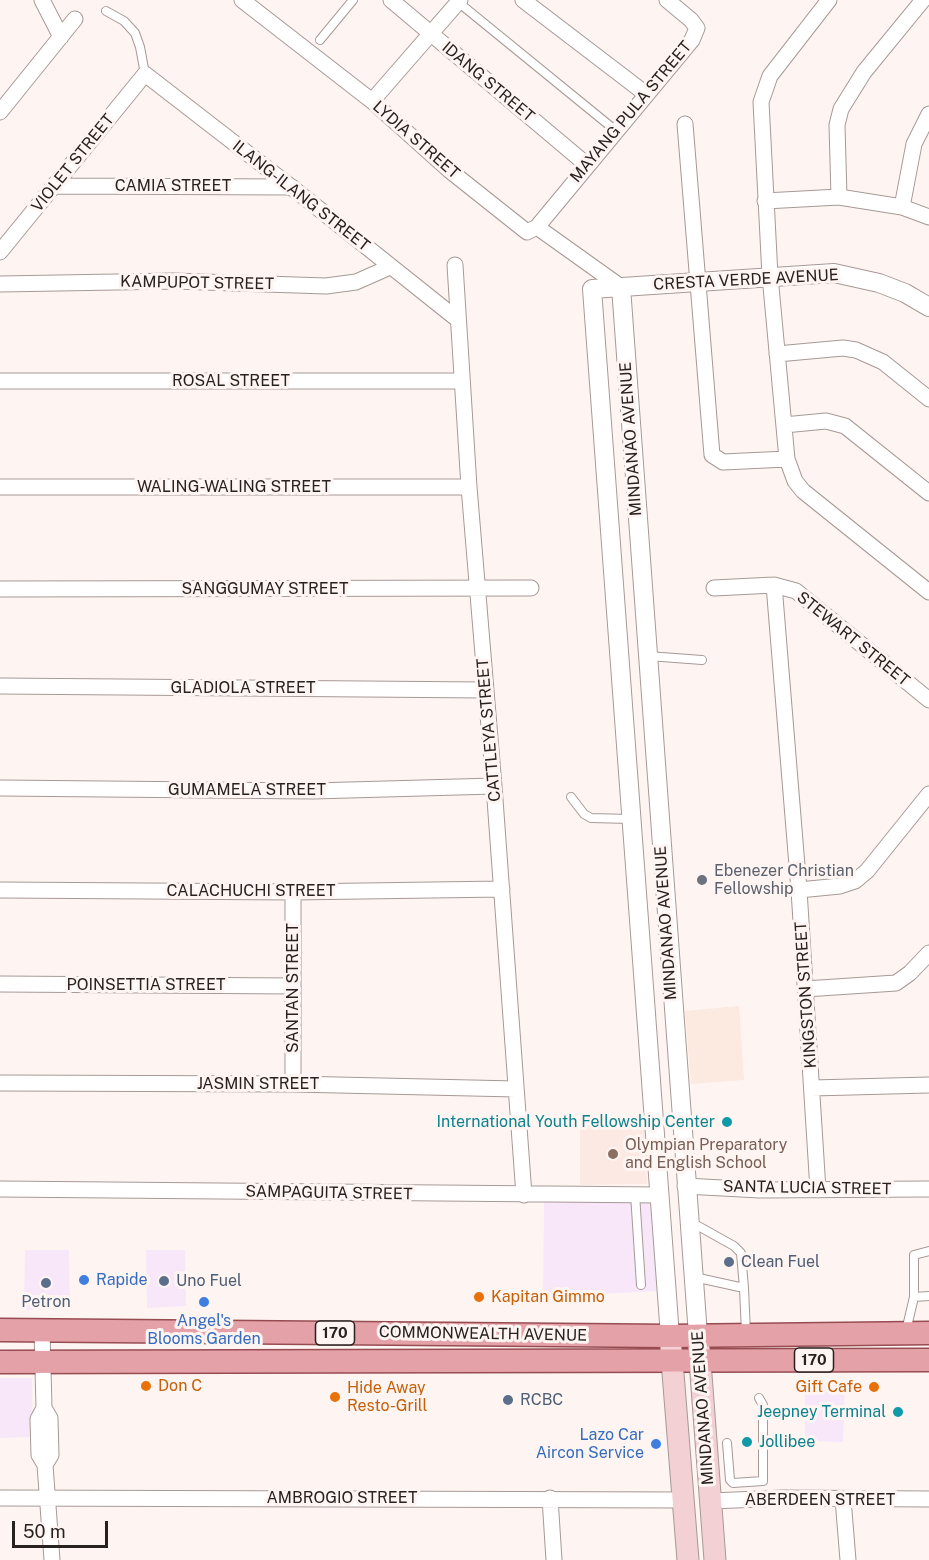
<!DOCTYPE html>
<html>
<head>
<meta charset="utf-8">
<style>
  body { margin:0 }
  #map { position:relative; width:929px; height:1560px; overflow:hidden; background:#fef5f2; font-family:"Public Sans",sans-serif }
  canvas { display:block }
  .scale { position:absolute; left:12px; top:1521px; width:96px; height:27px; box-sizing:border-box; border:3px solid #27211f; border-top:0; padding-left:8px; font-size:18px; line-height:21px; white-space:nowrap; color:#27211f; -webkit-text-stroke:4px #fef5f2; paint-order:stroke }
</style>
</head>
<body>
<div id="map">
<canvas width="929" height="1560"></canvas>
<div class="scale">50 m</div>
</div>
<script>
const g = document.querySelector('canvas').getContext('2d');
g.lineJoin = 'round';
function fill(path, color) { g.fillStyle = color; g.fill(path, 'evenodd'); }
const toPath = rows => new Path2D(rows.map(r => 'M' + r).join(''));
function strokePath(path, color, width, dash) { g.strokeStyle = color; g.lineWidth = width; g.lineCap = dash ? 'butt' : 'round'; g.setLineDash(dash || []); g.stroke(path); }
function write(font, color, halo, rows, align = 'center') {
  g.font = font + ' "Public Sans",sans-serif'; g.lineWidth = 6; g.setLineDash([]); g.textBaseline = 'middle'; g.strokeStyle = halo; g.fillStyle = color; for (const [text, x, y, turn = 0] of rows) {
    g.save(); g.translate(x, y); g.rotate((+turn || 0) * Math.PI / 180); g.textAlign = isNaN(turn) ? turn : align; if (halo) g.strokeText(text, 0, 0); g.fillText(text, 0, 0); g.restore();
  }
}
const commercial = toPath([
  [651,1199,657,1291,543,1297,544,1201],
  [25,1250,69,1250,70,1309,24,1310],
  [146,1250,185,1250,186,1306,147,1308],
  [0,1378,32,1378,33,1437,0,1438],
  [805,1382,845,1382,843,1442,805,1441]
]);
const industrial = toPath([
  [739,1006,744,1080,691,1084,685,1011]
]);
const built = toPath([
  [644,1120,647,1184,580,1185,580,1124]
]);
const service = toPath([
  [458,2,615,130],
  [106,11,124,21,135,33,140,47,145,74],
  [320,40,353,0],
  [648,656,702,660],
  [571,797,584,814,591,818,630,819],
  [635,1194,641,1285],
  [691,1222,734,1246,741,1253,744,1288],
  [694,1277,744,1288,746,1333],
  [914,1297,914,1255,929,1251],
  [906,1331,914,1297,929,1296],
  [727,1443,730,1480,733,1483,763,1481,763,1405,759,1398]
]);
const minor = toPath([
  [42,0,61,37],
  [242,0,372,101,449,170,527,232,537,227,692,40,697,28,691,20,667,0],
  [391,0,587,165],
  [523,0,646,94],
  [829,0,770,76,761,102,770,276,787,459,795,481,803,491,929,592],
  [372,101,460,0],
  [0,112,75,19],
  [685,124,712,455,723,462,787,459],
  [54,186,292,187],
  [839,197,837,125,841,109,864,72,923,0],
  [765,201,839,197,902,207,929,217],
  [902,207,914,144,929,114],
  [537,227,621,287],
  [0,252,145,74,304,197,457,319],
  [455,265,469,487,494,786,524,1195],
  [0,284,174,281,326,286,356,282,390,267],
  [777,354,843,348,856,350,883,362,929,399],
  [0,381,462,381],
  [784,425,826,421,845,426,929,493],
  [0,487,469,487],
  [774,585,799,890,818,1190],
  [714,588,774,585,796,591,929,700],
  [0,589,531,588],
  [0,686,485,690],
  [0,788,313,791,494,786],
  [0,890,293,892,502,889],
  [799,890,840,886,855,881,867,871,929,794],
  [293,892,293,1084],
  [0,984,292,986],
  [805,989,896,983,910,973,929,953],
  [0,1083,293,1084,516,1089],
  [812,1088,929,1085],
  [685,1186,760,1190,929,1189],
  [0,1189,659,1195],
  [42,1330,44,1408,50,1418,51,1455,45,1465,52,1560],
  [44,1408,38,1419,39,1455,45,1465],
  [0,1498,683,1500],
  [550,1498,554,1560],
  [843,1499,848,1560],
  [711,1501,783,1498,929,1499]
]);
const tertiary = toPath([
  [621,287,698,1335],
  [670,1336,592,289,834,273,879,283,905,293,929,307]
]);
const secondary = toPath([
  [698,1335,715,1560],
  [670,1336,688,1560]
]);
const primary = toPath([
  [0,1330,670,1336,929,1333],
  [0,1362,929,1360]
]);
const markers = [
  [702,880,6,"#6b7280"],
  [727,1122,6,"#0f9aa8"],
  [613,1154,6,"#8d6e63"],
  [729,1262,6,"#5c6f8a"],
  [84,1280,6,"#3f7fe0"],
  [164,1281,6,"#5c6f8a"],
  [46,1283,6,"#5c6f8a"],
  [479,1297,6,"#e8710a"],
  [204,1302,6,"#3f7fe0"],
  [146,1386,6,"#e8710a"],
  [874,1387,6,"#e8710a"],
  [335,1397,6,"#e8710a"],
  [508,1400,6,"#5c6f8a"],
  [898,1412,6,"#0f9aa8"],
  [747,1442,6,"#0f9aa8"],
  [656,1444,6,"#3f7fe0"]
];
const shields = [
  [335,1333,39],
  [814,1360,39]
];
const shieldNames = [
  ["170",335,1333],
  ["170",814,1360]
];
const streetNames = [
  ["IDANG STREET",488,82,40],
  ["MAYANG PULA STREET",631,112,-50],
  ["LYDIA STREET",416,140,41],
  ["VIOLET STREET",73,163,-51],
  ["CAMIA STREET",173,186],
  ["ILANG-ILANG STREET",301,196,38],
  ["CRESTA VERDE AVENUE",746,280,-3],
  ["KAMPUPOT STREET",197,283,1],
  ["ROSAL STREET",231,381],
  ["MINDANAO AVENUE",631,439,-94],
  ["WALING-WALING STREET",234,487],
  ["SANGGUMAY STREET",265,589],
  ["STEWART STREET",853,639,39],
  ["GLADIOLA STREET",243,688],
  ["CATTLEYA STREET",489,730,-95],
  ["GUMAMELA STREET",247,790],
  ["CALACHUCHI STREET",251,891],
  ["MINDANAO AVENUE",666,923,-94],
  ["POINSETTIA STREET",146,985],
  ["SANTAN STREET",293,988,-90],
  ["KINGSTON STREET",806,995,-94],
  ["JASMIN STREET",258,1084],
  ["SANTA LUCIA STREET",807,1188,1],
  ["SAMPAGUITA STREET",329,1193,1],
  ["COMMONWEALTH AVENUE",483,1334,1],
  ["MINDANAO AVENUE",703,1408,-94],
  ["AMBROGIO STREET",342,1498],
  ["ABERDEEN STREET",820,1500]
];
const worshipNames = [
  ["Ebenezer Christian",714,871],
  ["Fellowship",714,889]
];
const cultureNames = [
  ["International Youth Fellowship Center",715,1122],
  ["Jeepney Terminal",886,1412],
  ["Jollibee",759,1442,"left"]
];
const educationNames = [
  ["Olympian Preparatory",625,1145],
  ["and English School",625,1163]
];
const serviceNames = [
  ["Clean Fuel",741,1262],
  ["Uno Fuel",176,1281],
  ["Petron",46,1302,"center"],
  ["RCBC",520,1400]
];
const shopNames = [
  ["Rapide",96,1280],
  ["Angel's",204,1321,"center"],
  ["Blooms Garden",204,1339,"center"],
  ["Lazo Car",644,1435,"right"],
  ["Aircon Service",644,1453,"right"]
];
const foodNames = [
  ["Kapitan Gimmo",491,1297],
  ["Don C",158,1386],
  ["Gift Cafe",862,1387,"right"],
  ["Hide Away",347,1388],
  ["Resto-Grill",347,1406]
];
fill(commercial, '#f8e7f9');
fill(industrial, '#fce9e0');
fill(built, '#fce9e3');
strokePath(service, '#a79995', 10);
strokePath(minor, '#a79995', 17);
strokePath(tertiary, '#a79995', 20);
strokePath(secondary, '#a79995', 23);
strokePath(primary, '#974c52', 25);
strokePath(service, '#fff', 8);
strokePath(minor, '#fff', 15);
strokePath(tertiary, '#fff', 18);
strokePath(secondary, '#f2d0d4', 21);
strokePath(primary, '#e5a1a8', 22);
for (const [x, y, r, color] of markers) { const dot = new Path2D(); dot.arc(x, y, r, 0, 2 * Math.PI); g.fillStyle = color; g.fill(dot); strokePath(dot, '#fef5f2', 2); }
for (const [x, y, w] of shields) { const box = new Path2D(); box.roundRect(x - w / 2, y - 12, w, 24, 4.5); g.fillStyle = '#fef5f2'; g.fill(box); strokePath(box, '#27211f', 1.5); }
write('bold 15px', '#27211f', null, shieldNames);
write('16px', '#27211f', '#fef5f2', streetNames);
write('16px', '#5b616d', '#fef5f2', worshipNames, 'left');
write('16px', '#0d838f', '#fef5f2', cultureNames, 'right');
write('16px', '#785e54', '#fef5f2', educationNames, 'left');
write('16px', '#4e5e75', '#fef5f2', serviceNames, 'left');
write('16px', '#366cbe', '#fef5f2', shopNames, 'left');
write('16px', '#c56008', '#fef5f2', foodNames, 'left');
</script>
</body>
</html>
